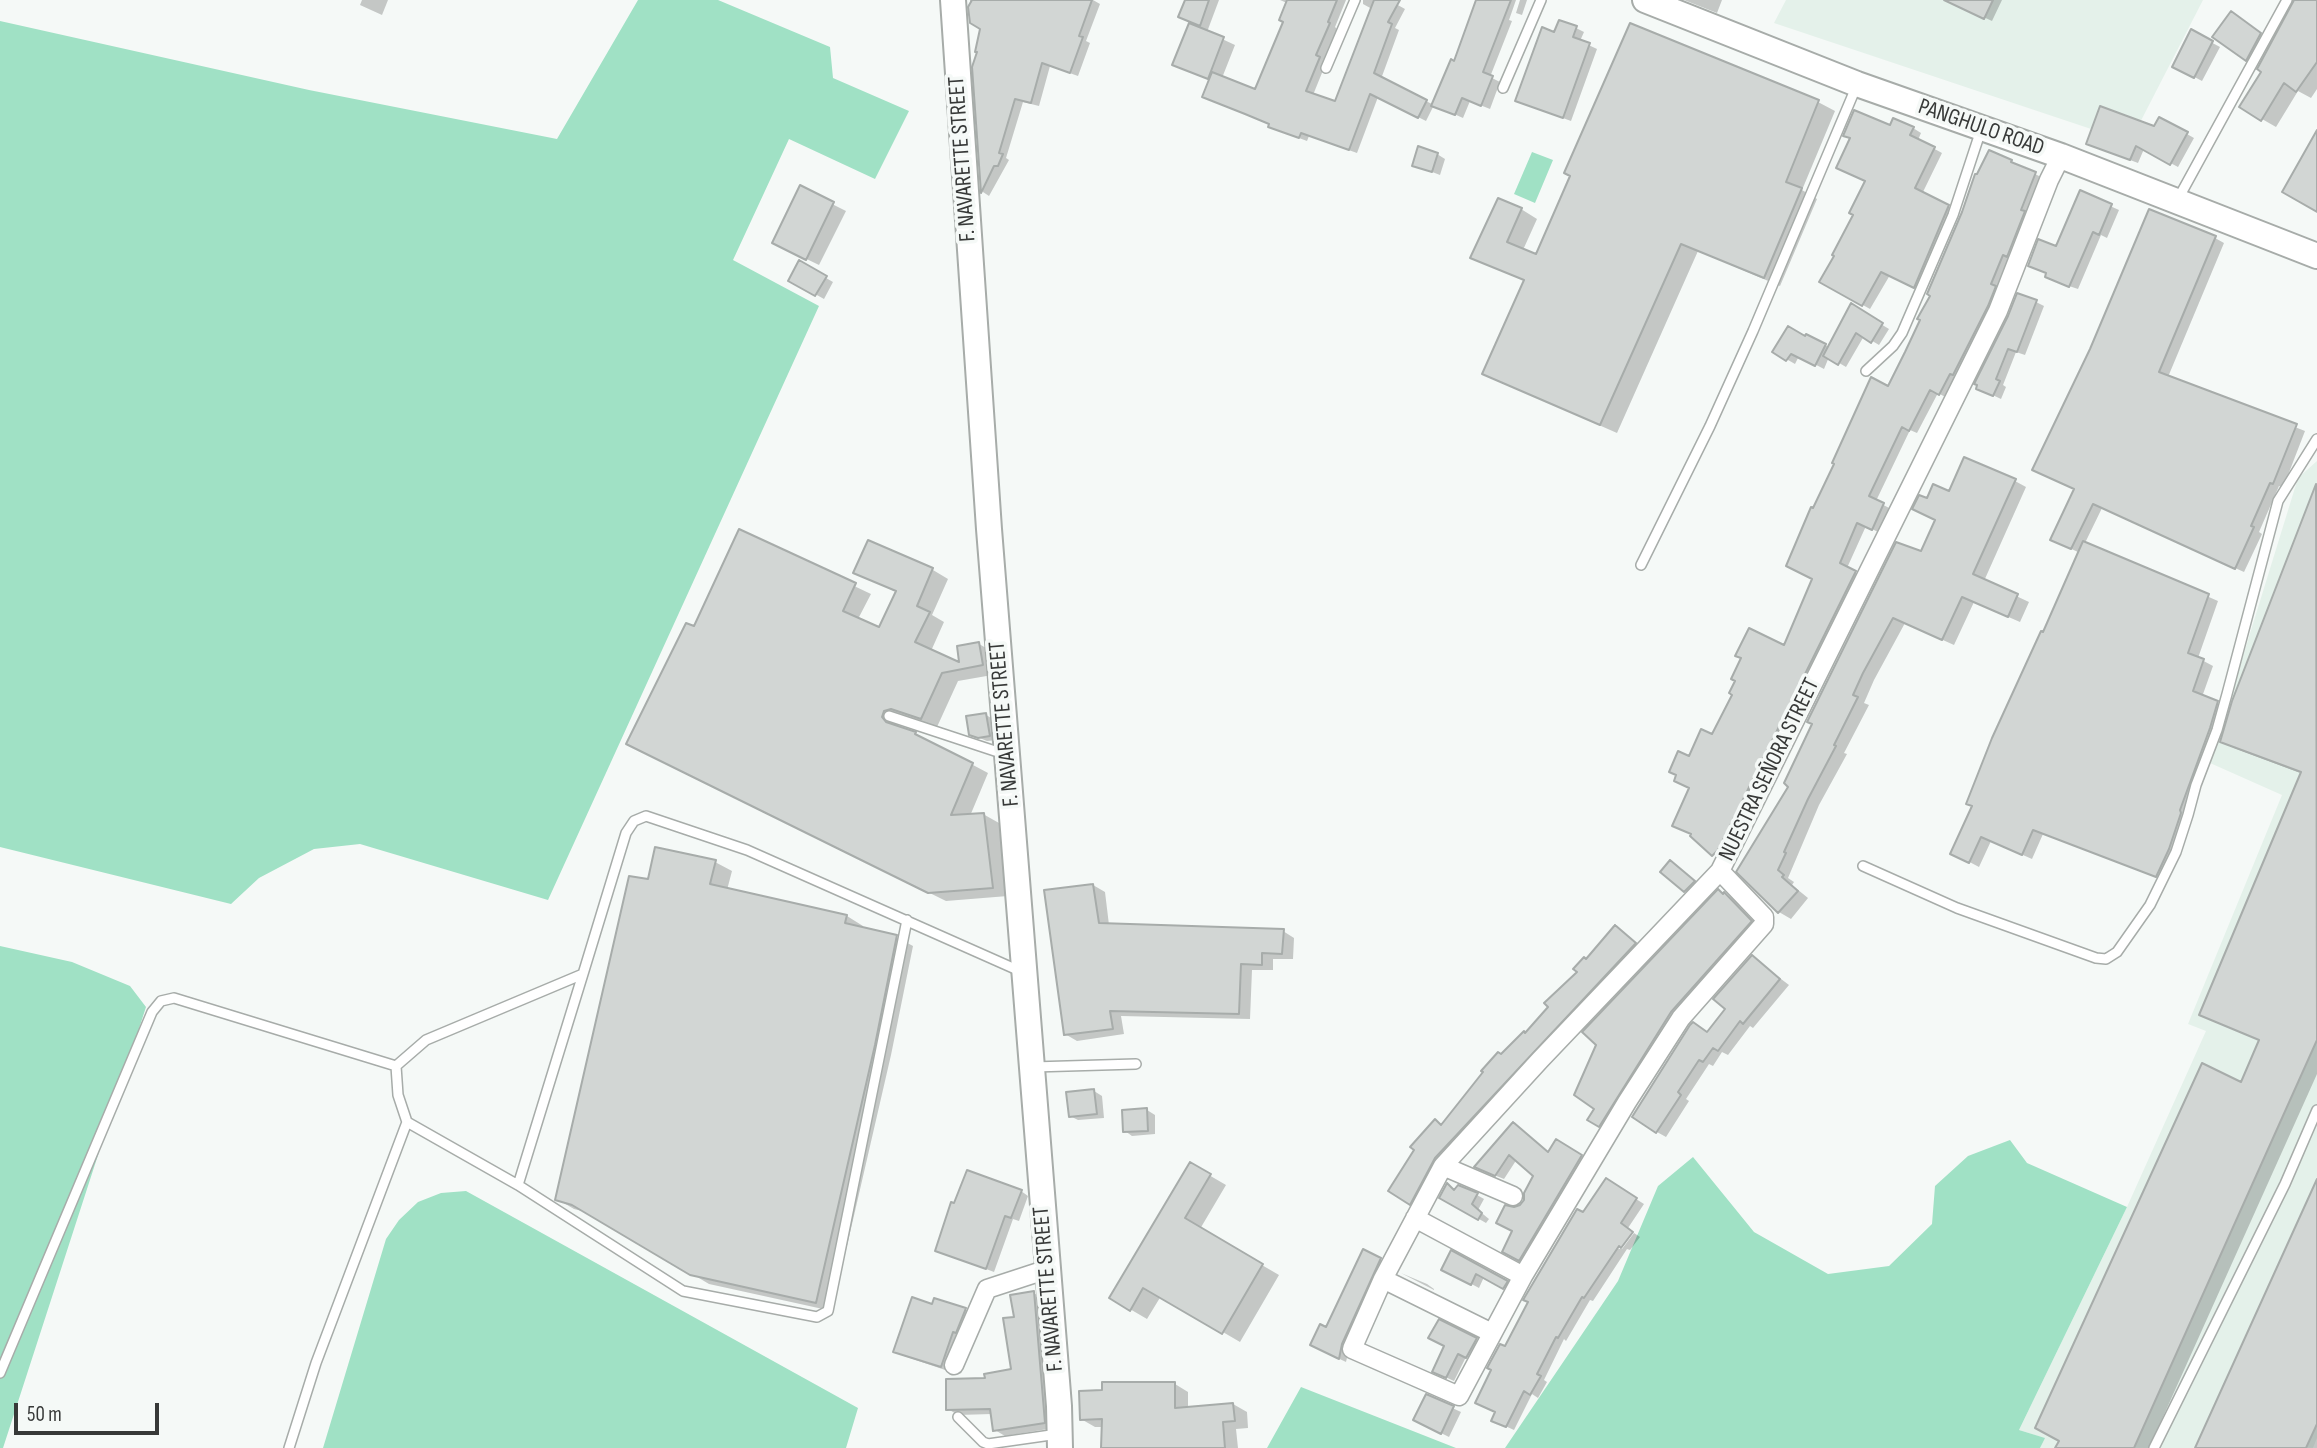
<!DOCTYPE html>
<html>
<head>
<meta charset="utf-8">
<style>
  body { margin:0 }
  #map { position:relative; width:2317px; height:1448px; overflow:hidden; background:#f5f9f7; font-family:"Sofia Sans Condensed",sans-serif }
  canvas { display:block }
  .scale { position:absolute; left:14px; top:1403px; width:145px; height:32px; box-sizing:border-box; border:4px solid #373938; border-top:0; padding-left:9px; font-size:21px; line-height:24px; white-space:nowrap; color:#373938; -webkit-text-stroke:5px #f5f9f7; paint-order:stroke }
</style>
</head>
<body>
<div id="map">
<canvas width="2317" height="1448"></canvas>
<div class="scale">50 m</div>
</div>
<script>
const g = document.querySelector('canvas').getContext('2d');
g.lineJoin = 'round';
function fill(path, color) { g.fillStyle = color; g.fill(path, 'evenodd'); }
const toPath = rows => new Path2D(rows.map(r => 'M' + r).join(''));
function strokePath(path, color, width, dash) { g.strokeStyle = color; g.lineWidth = width; g.lineCap = dash ? 'butt' : 'round'; g.setLineDash(dash || []); g.stroke(path); }
function write(font, color, halo, rows, align = 'center') {
  g.font = font + ' "Sofia Sans Condensed",sans-serif'; g.lineWidth = 7; g.setLineDash([]); g.textBaseline = 'middle'; g.strokeStyle = halo; g.fillStyle = color; for (const [text, x, y, turn = 0] of rows) {
    g.save(); g.translate(x, y); g.rotate((+turn || 0) * Math.PI / 180); g.textAlign = isNaN(turn) ? turn : align; if (halo) g.strokeText(text, 0, 0); g.fillText(text, 0, 0); g.restore();
  }
}
const built = toPath([
  [1786,0,2203,0,2130,142,1774,23],
  [2317,461,2317,1438,2313,1448,2040,1448,2044,1438,2019,1430,2127,1207,2206,1031,2188,1024,2282,795,2210,763,2298,478]
]);
const water = toPath([
  [638,0,718,0,830,47,833,78,909,111,875,179,789,139,733,260,819,306,548,900,360,844,314,849,259,878,231,904,0,847,0,21,309,90,557,139],
  [1532,152,1553,160,1535,203,1514,194],
  [0,946,72,962,130,986,146,1007,3,1448,0,1448],
  [2010,1140,2027,1163,2127,1207,2019,1430,2045,1438,2040,1448,1505,1448,1618,1281,1658,1186,1693,1157,1754,1232,1828,1274,1889,1266,1932,1224,1935,1186,1968,1156],
  [466,1191,858,1408,846,1448,323,1448,386,1239,399,1220,418,1202,441,1193],
  [1301,1387,1456,1448,1267,1448]
]);
const shadow = toPath([
  [362,0,388,0,382,15,360,5],
  [970,0,1093,0,1100,4,1086,41,1090,43,1078,76,1050,66,1039,106,1023,102,1006,158,1009,160,989,196,983,192,974,67,982,29,971,22],
  [1187,0,1219,0,1207,32,1235,45,1222,78,1256,91,1285,22,1287,3,1280,0,1346,0,1335,27,1337,29,1323,61,1326,63,1313,95,1336,103,1372,9,1363,4,1363,0,1398,0,1396,4,1405,9,1395,28,1399,30,1381,79,1434,105,1455,63,1478,0,1516,0,1509,20,1512,21,1490,77,1500,82,1490,109,1470,101,1463,118,1434,105,1426,121,1378,97,1357,153,1309,136,1307,141,1278,130,1211,81,1175,64,1192,22],
  [1520,0,1527,0,1522,15,1516,13],
  [1684,0,1722,0,1717,13],
  [1947,0,2002,0,1992,21],
  [2295,0,2317,0,2317,89,2311,98,2298,91,2276,127,2241,107,2263,71],
  [2239,18,2268,39,2254,64,2247,60],
  [1630,26,1818,102,1835,111,1802,190,1817,199,1780,286,1698,251,1617,433,1501,382,1485,373,1525,281,1489,266,1473,257,1521,209,1537,219,1523,250,1537,256,1572,176],
  [1576,28,1584,32,1580,41,1597,49,1571,121,1525,104,1555,34],
  [2192,32,2220,47,2202,81,2174,66],
  [2160,119,2194,138,2178,167,2144,149,2138,163,2096,147,2155,128],
  [1891,128,1913,128,1921,133,1918,140,1942,153,1922,194,1956,211,1922,291,1890,275,1870,309,1822,282,1855,214],
  [1437,154,1445,159,1440,175,1414,165],
  [2011,162,2043,178,2002,292,1947,398,1938,393,1917,433,1910,430,1876,501,1891,509,1880,533,1866,526,1847,568,1863,577,1721,859,1713,854,1690,788,1690,758,1713,736,1785,647,1814,579,1814,510,1888,388],
  [800,188,846,211,819,265,786,249],
  [2081,193,2119,210,2107,238,2101,235,2078,289,2054,281,2048,274],
  [2215,238,2224,243,2168,377,2305,431,2283,488,2279,486,2259,532,2262,534,2244,572,2102,508,2085,543,2218,601,2198,658,2213,666,2202,697,2227,708,2166,881,2043,834,2032,859,1991,841,1979,867,1962,858,1974,807,2044,634,2080,553,2061,544],
  [800,263,833,282,824,299,790,280],
  [2036,302,2044,306,2025,355,2016,352,2003,385,2006,387,2001,399,1978,388],
  [1851,306,1889,329,1879,345,1864,336,1846,367,1829,357,1824,369,1799,356,1795,364,1774,352,1806,339,1807,336,1829,347],
  [2015,481,2026,487,1984,581,2029,602,2020,622,1974,602,1954,645,1905,623,1874,680,1864,703,1869,705,1844,753,1847,754,1819,805,1788,878,1794,882,1792,885,1808,898,1791,919,1779,912,1739,871,1791,786,1922,553,1937,520,1928,500,1950,493],
  [2317,486,2317,1074,2149,1448,2057,1448,2242,1085,2261,1041,2201,1014,2303,774,2234,748,2222,741,2234,702],
  [740,532,871,594,858,619,880,629,898,593,855,572,868,542,933,570,948,579,932,615,944,622,931,651,962,665,979,644,995,653,998,674,958,681,937,727,907,717,899,720,897,727,915,734,988,773,970,816,983,814,999,823,1008,896,946,901,643,752,694,629],
  [986,715,993,719,997,740,987,741,970,734],
  [715,862,732,871,727,890,847,916,863,926,862,929,896,937,913,946,891,1055,832,1311,709,1284,590,1213,574,1209,557,1199,649,882],
  [1670,862,1702,886,1693,895,1685,891],
  [1093,885,1105,892,1109,925,1283,931,1294,938,1293,959,1273,959,1273,970,1252,970,1250,1019,1121,1016,1124,1034,1077,1041,1065,1034],
  [1719,891,1732,898,1758,926,1607,1130,1590,1120],
  [1623,932,1642,948,1418,1207,1390,1190,1435,1121,1443,1125,1501,1056,1526,1035,1580,972,1587,961],
  [1752,957,1789,985,1753,1028,1750,1026,1728,1055,1722,1052,1713,1066,1709,1064,1686,1099,1689,1101,1666,1137,1657,1132,1708,1033,1727,1008],
  [1094,1091,1102,1096,1104,1118,1078,1120,1070,1116],
  [1147,1110,1155,1115,1155,1134,1132,1136,1125,1131],
  [1514,1124,1550,1153,1556,1141,1589,1160,1527,1264,1504,1251,1514,1231,1514,1209,1521,1206,1536,1176,1517,1159,1504,1179,1484,1171],
  [1190,1164,1226,1185,1200,1229,1279,1275,1240,1342,1161,1296,1147,1319,1111,1298],
  [1607,1181,1644,1204,1628,1228,1632,1231,1618,1249,1622,1249,1634,1233,1640,1237,1630,1250,1627,1249,1593,1301,1590,1300,1566,1341,1564,1339,1544,1380,1547,1382,1538,1398,1532,1394,1514,1430,1501,1424,1497,1412,1506,1349,1583,1214],
  [2317,1183,2317,1448,2197,1448],
  [1447,1186,1455,1190,1477,1195,1484,1199,1478,1210,1489,1219,1486,1223,1441,1197],
  [1021,1191,1028,1196,1019,1221,1013,1219,994,1272,937,1250],
  [1364,1252,1388,1264,1349,1349,1346,1362,1319,1349],
  [1452,1253,1514,1287,1511,1292,1484,1277,1479,1288,1451,1273],
  [1401,1273,1427,1284,1434,1289,1434,1290],
  [1034,1293,1043,1299,1054,1428,1005,1436,995,1430,992,1414,958,1415,948,1409,987,1380,1013,1371,1016,1319],
  [936,1300,966,1310,975,1315,951,1372,904,1356,895,1351,934,1306],
  [1439,1322,1484,1344,1475,1361,1466,1357,1454,1381,1441,1375,1446,1346],
  [1175,1384,1188,1392,1188,1408,1233,1404,1247,1412,1248,1428,1236,1429,1238,1448,1103,1448,1103,1427,1095,1427,1081,1419,1104,1392],
  [1426,1396,1461,1412,1449,1437,1423,1424]
]);
const building = toPath([
  [972,0,1092,0,1079,36,1083,37,1070,73,1042,63,1031,103,1015,99,999,153,1003,154,998,166,994,166,981,193,972,67,977,52,975,52,980,29,970,23,968,7,972,0],
  [1185,0,1209,0,1200,26,1178,17,1185,0],
  [1287,0,1337,0,1328,22,1330,23,1316,55,1320,57,1306,91,1335,101,1374,0,1400,0,1388,22,1392,24,1374,73,1427,100,1418,118,1370,94,1349,150,1301,133,1299,138,1268,127,1269,124,1245,114,1202,97,1212,72,1255,89,1283,22,1279,20,1287,0],
  [1476,0,1511,0,1483,72,1493,76,1481,106,1462,98,1455,115,1431,106,1451,59,1454,61,1476,0],
  [1944,0,1993,0,1984,19,1944,0],
  [2294,0,2317,0,2317,62,2296,92,2284,83,2261,121,2239,107,2261,72,2257,69,2294,0],
  [2231,11,2261,33,2246,61,2212,37,2231,11],
  [1559,20,1577,26,1573,37,1590,43,1563,118,1515,101,1542,27,1554,32,1559,20],
  [1189,23,1224,37,1208,79,1172,65,1189,23],
  [1630,23,1819,100,1786,182,1802,188,1764,278,1681,244,1600,425,1482,374,1524,280,1470,258,1498,198,1522,208,1507,242,1536,254,1570,176,1564,173,1630,23],
  [2191,29,2213,41,2194,78,2172,67,2191,29],
  [2100,106,2154,126,2159,117,2188,132,2170,165,2136,146,2130,160,2086,144,2100,106],
  [1854,110,1890,125,1893,118,1914,127,1910,135,1935,147,1915,188,1949,205,1914,288,1881,272,1862,306,1819,282,1834,256,1832,255,1853,215,1849,213,1865,181,1836,168,1850,138,1843,136,1854,110],
  [2317,130,2317,212,2282,192,2317,130],
  [1418,146,1438,153,1432,172,1412,166,1418,146],
  [1989,150,2012,160,2011,162,2036,172,2021,210,2025,211,2007,257,2003,255,1991,284,1996,286,1988,306,1953,375,1950,374,1939,395,1930,390,1909,431,1902,427,1869,496,1884,503,1872,530,1857,523,1840,563,1856,571,1718,850,1712,856,1690,836,1691,834,1672,826,1689,788,1674,781,1676,775,1669,772,1678,751,1689,756,1701,729,1712,734,1732,695,1729,693,1735,681,1731,679,1741,658,1735,656,1749,628,1784,645,1812,579,1786,566,1811,507,1813,508,1834,464,1832,463,1871,377,1888,386,1905,352,1920,320,1917,319,1930,296,1927,294,1962,212,1975,174,1977,174,1989,150],
  [800,185,834,202,806,260,772,243,800,185],
  [2080,190,2112,204,2099,235,2093,232,2069,287,2045,277,2046,273,2028,266,2038,239,2056,246,2080,190],
  [2149,209,2216,236,2159,372,2297,424,2273,484,2270,483,2251,526,2254,527,2235,569,2093,504,2071,549,2050,540,2074,489,2032,470,2090,349,2149,209],
  [799,260,827,276,815,296,788,281,799,260],
  [2017,293,2037,300,2017,352,2008,349,1996,379,2000,381,1993,396,1976,389,1977,385,1974,384,2008,316,2017,293],
  [1851,303,1883,323,1871,343,1856,333,1838,365,1823,356,1851,303],
  [1788,326,1805,336,1806,334,1826,344,1815,366,1791,354,1786,361,1772,352,1788,326],
  [1964,457,2016,479,1973,574,2018,594,2008,617,1962,597,1942,640,1893,618,1863,673,1853,695,1858,697,1834,745,1836,746,1808,799,1784,852,1786,853,1778,870,1784,875,1782,877,1798,891,1778,913,1736,872,1788,787,1784,783,1812,724,1807,722,1896,542,1921,551,1935,520,1912,509,1919,495,1927,498,1933,484,1949,491,1964,457],
  [2316,484,2317,1040,2134,1448,2055,1448,2059,1441,2035,1428,2202,1063,2241,1082,2259,1040,2199,1015,2301,772,2220,742,2232,701,2316,484],
  [739,529,856,583,843,611,879,627,896,591,853,573,868,540,933,568,917,606,930,612,915,642,959,662,957,646,979,642,983,665,942,673,921,719,891,709,884,711,882,717,886,722,916,732,915,734,973,763,951,815,984,813,993,888,928,893,626,744,686,623,694,626,739,529],
  [2083,541,2209,594,2188,653,2204,659,2193,691,2218,701,2210,728,2180,810,2181,813,2169,849,2156,877,2033,830,2022,855,1981,837,1969,863,1950,854,1972,806,1966,804,1992,738,2041,631,2043,632,2083,541],
  [986,713,990,736,978,738,969,735,966,716,986,713],
  [655,847,716,860,710,884,847,915,845,923,897,935,875,1045,816,1303,690,1275,572,1205,555,1200,629,876,648,879,655,847],
  [1670,860,1695,881,1684,892,1660,872,1670,860],
  [1093,884,1099,923,1284,929,1282,954,1262,953,1262,965,1241,964,1239,1014,1110,1011,1113,1029,1064,1035,1044,890,1093,884],
  [1718,889,1723,894,1724,892,1752,921,1671,1012,1599,1127,1587,1120,1594,1109,1574,1095,1596,1045,1582,1032,1718,889],
  [1615,925,1636,943,1435,1158,1410,1205,1388,1191,1414,1150,1410,1147,1435,1119,1441,1125,1483,1072,1481,1071,1498,1052,1501,1054,1524,1031,1525,1033,1548,1007,1544,1003,1577,972,1573,969,1584,957,1586,959,1615,925],
  [1752,955,1780,979,1743,1024,1740,1021,1718,1051,1713,1048,1703,1062,1699,1060,1678,1092,1681,1095,1656,1133,1632,1117,1690,1025,1693,1022,1707,1032,1725,1009,1713,999,1752,955],
  [1094,1089,1097,1114,1069,1117,1066,1092,1094,1089],
  [1147,1108,1148,1131,1123,1132,1122,1110,1147,1108],
  [1513,1122,1548,1152,1556,1139,1582,1155,1519,1261,1502,1252,1512,1231,1496,1223,1505,1205,1514,1207,1520,1205,1524,1200,1524,1193,1533,1176,1509,1155,1495,1176,1474,1167,1513,1122],
  [1190,1162,1211,1174,1185,1218,1263,1264,1222,1334,1143,1288,1130,1311,1109,1298,1190,1162],
  [967,1170,1022,1190,1011,1218,1005,1216,986,1269,935,1251,951,1202,954,1203,967,1170],
  [1606,1178,1637,1198,1621,1223,1633,1232,1621,1248,1619,1246,1584,1298,1582,1297,1558,1338,1556,1337,1537,1374,1541,1376,1530,1395,1524,1391,1506,1427,1491,1421,1495,1412,1475,1403,1491,1370,1487,1368,1500,1344,1505,1346,1528,1302,1523,1300,1577,1209,1583,1212,1606,1178],
  [2317,1179,2317,1424,2306,1448,2195,1448,2317,1179],
  [1447,1183,1454,1190,1458,1185,1478,1193,1472,1204,1482,1213,1478,1220,1439,1198,1447,1183],
  [1363,1249,1381,1258,1342,1344,1339,1359,1310,1345,1320,1324,1326,1327,1363,1249],
  [1451,1250,1508,1281,1503,1289,1476,1274,1471,1285,1441,1270,1451,1250],
  [1034,1291,1045,1423,993,1431,990,1409,946,1410,946,1379,985,1378,984,1374,1011,1369,1003,1318,1014,1317,1010,1295,1034,1291],
  [912,1297,932,1304,934,1298,966,1308,956,1333,953,1332,941,1367,893,1352,912,1297],
  [1439,1319,1477,1338,1466,1358,1458,1354,1446,1378,1432,1372,1444,1346,1428,1338,1439,1319],
  [1102,1382,1175,1382,1175,1408,1233,1403,1235,1421,1223,1422,1225,1448,1101,1448,1102,1419,1080,1420,1079,1391,1102,1390,1102,1382],
  [1426,1394,1454,1406,1441,1434,1413,1420,1426,1394]
]);
const lane = toPath([
  [1326,68,1355,0],
  [1503,88,1541,0],
  [2178,199,2287,0],
  [1866,371,1893,346,1902,333,1953,215,1981,130],
  [1641,565,1710,426,1753,331,1857,85],
  [889,716,1004,754],
  [1863,866,1957,908,2096,958,2106,959,2117,952,2150,905,2176,852,2188,815,2196,785,2217,730,2227,694,2278,501,2317,439],
  [583,974,518,1185,683,1291,817,1317,828,1311,907,920],
  [396,1066,426,1040,583,974,626,833,634,821,646,816,747,850,1022,972],
  [1033,1067,1136,1064],
  [407,1122,518,1185],
  [0,1373,152,1012,161,1001,174,998,396,1066],
  [958,1417,983,1442,988,1444,1058,1434],
  [289,1448,316,1363,407,1122,398,1095,396,1066],
  [2154,1448,2285,1184,2317,1110]
]);
const street = toPath([
  [1720,871,1764,917,1764,924,1681,1018,1627,1102,1523,1276,1459,1396,1352,1349,1383,1279,1443,1166,1540,1060,1720,871,1998,311,2049,180,2061,156],
  [1443,1166,1513,1196],
  [1415,1218,1523,1276],
  [1383,1279,1492,1333],
  [954,1365,987,1289,1048,1269]
]);
const secondary = toPath([
  [953,0,989,529,1059,1406,1060,1448],
  [1645,0,1857,84,2061,156,2317,256]
]);
const streetNames = [
  ["PANGHULO ROAD",1981,128,19],
  ["F. NAVARETTE STREET",963,159,-94],
  ["F. NAVARETTE STREET",1005,724,-95],
  ["NUESTRA SEÑORA STREET",1770,770,-64],
  ["F. NAVARETTE STREET",1049,1289,-95]
];
fill(built, '#e4f1ea');
fill(water, '#a0e1c5');
fill(shadow, '#0003');
fill(building, '#d2d6d4');
strokePath(building, '#a7acaa', 2);
strokePath(lane, '#a7aca9', 12);
strokePath(street, '#a7aca9', 21);
strokePath(secondary, '#a7aca9', 28);
strokePath(lane, '#fff', 9);
strokePath(street, '#fff', 18);
strokePath(secondary, '#fff', 24);
write('23px', '#373938', '#f5f9f7', streetNames);
</script>
</body>
</html>
